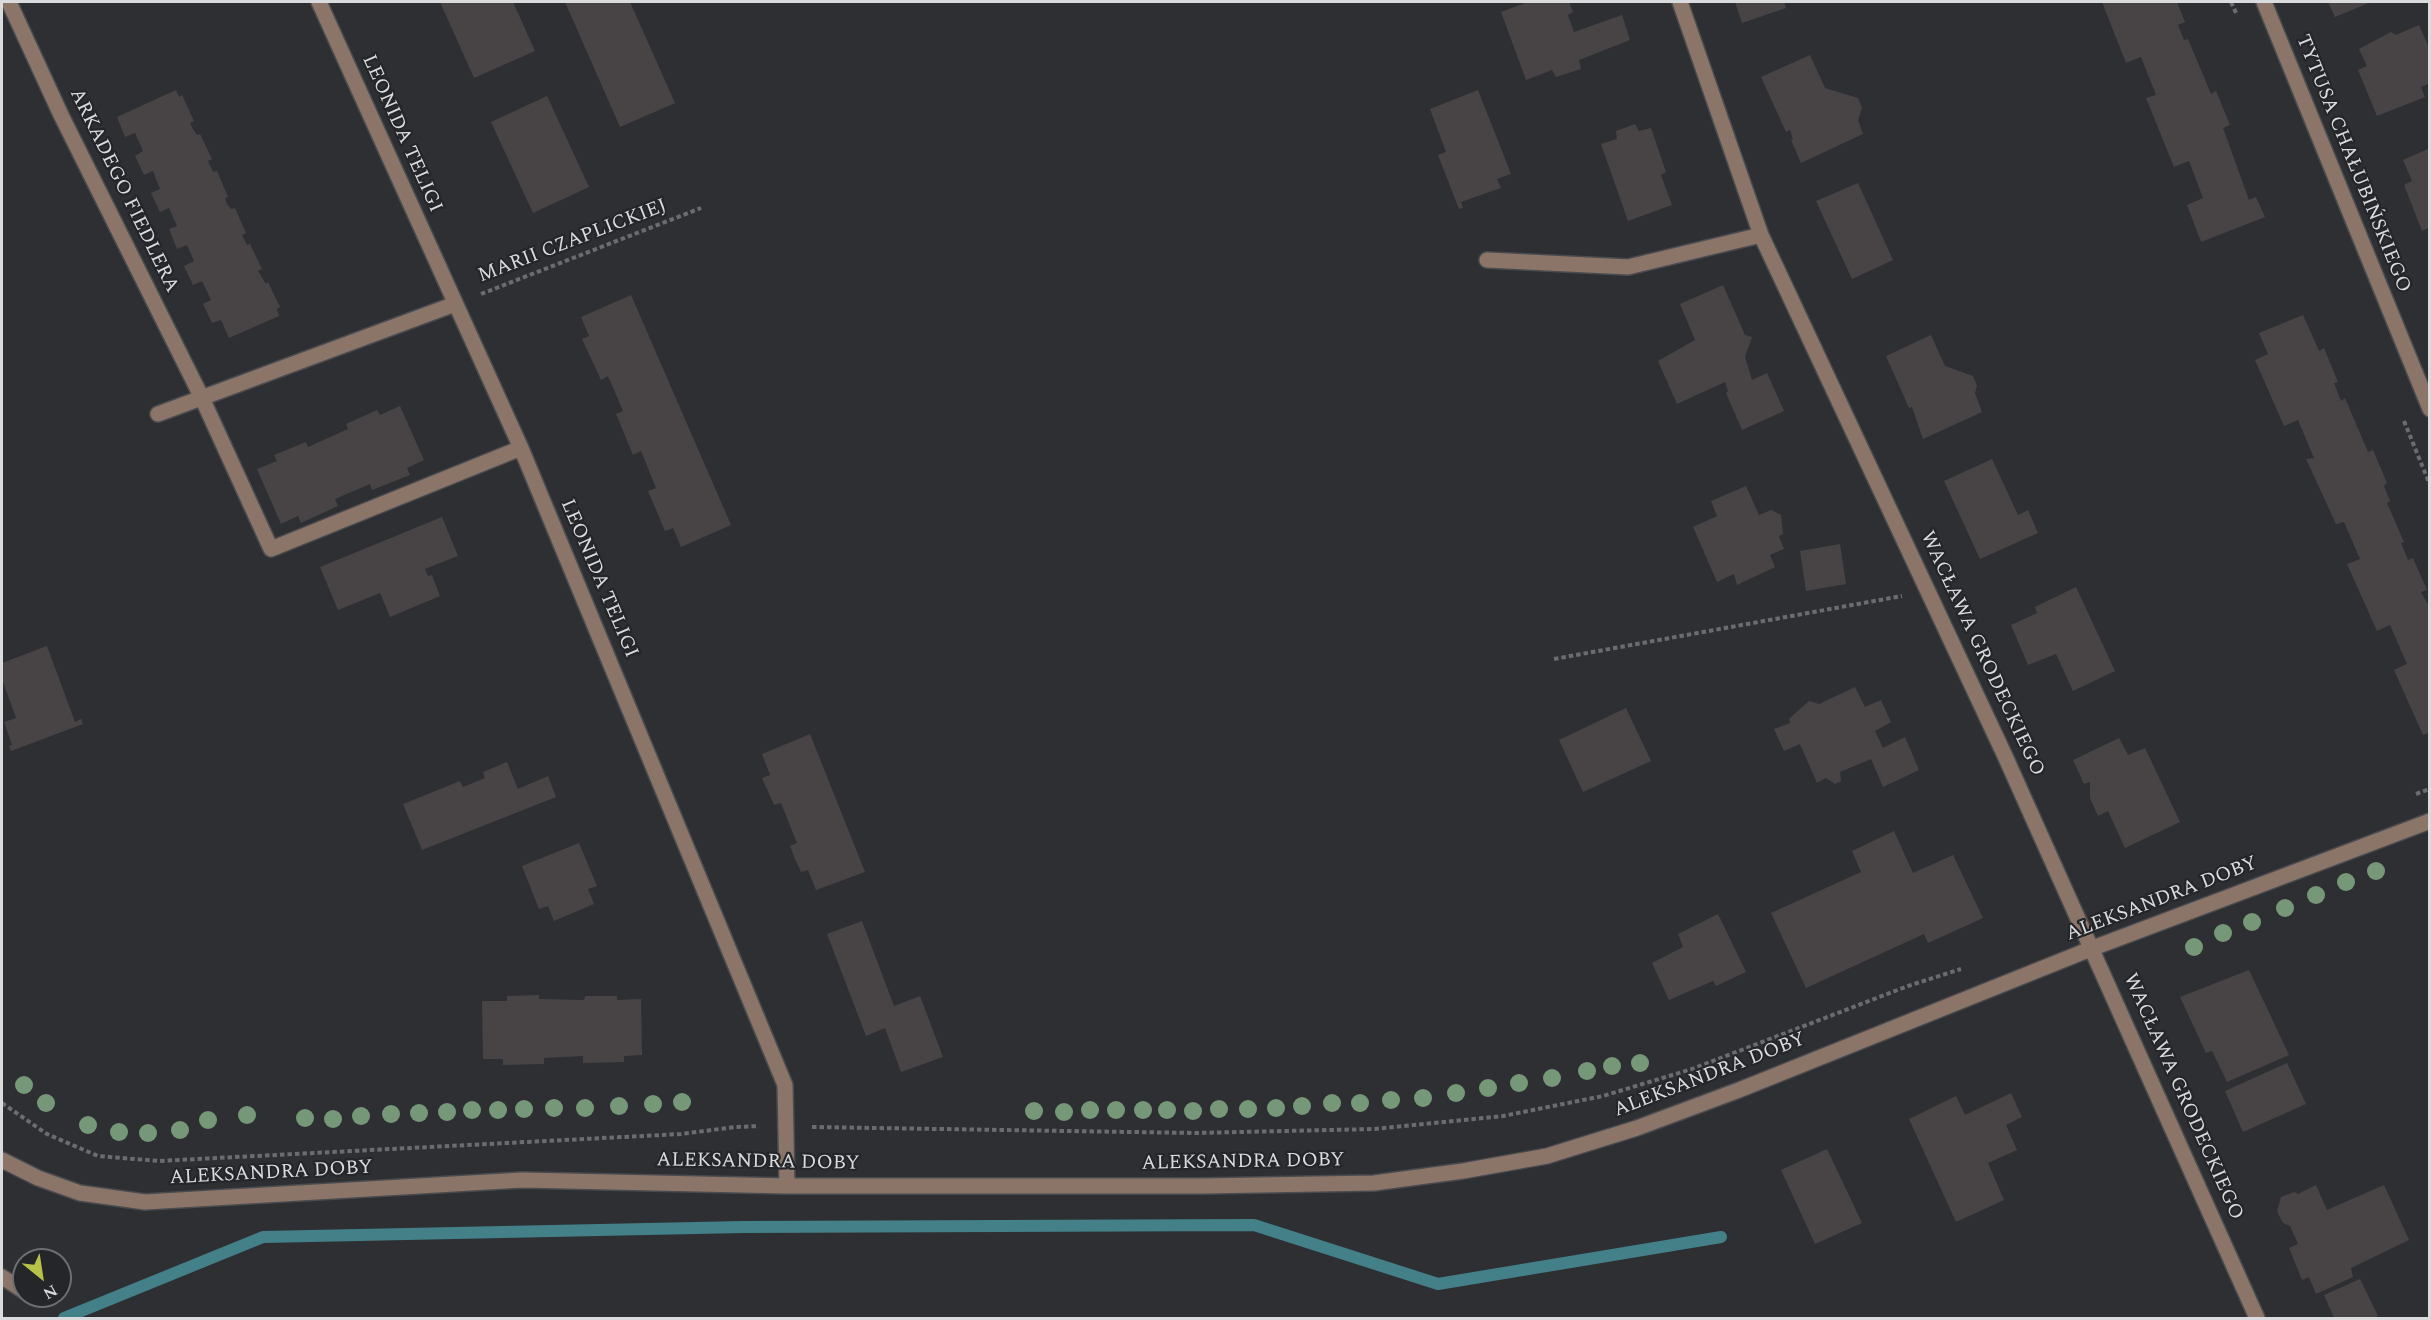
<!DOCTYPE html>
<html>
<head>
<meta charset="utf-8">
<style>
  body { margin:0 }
  #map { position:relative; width:2431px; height:1320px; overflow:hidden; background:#2e2f33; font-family:Spectral,serif }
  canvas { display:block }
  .frame { position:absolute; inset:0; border:3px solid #dadbdd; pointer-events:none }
  .north { position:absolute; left:12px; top:1248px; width:60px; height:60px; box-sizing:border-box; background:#242629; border:2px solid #6d6e71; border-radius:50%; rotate:150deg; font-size:16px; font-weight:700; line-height:24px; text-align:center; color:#dadbdd }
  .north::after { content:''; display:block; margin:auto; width:21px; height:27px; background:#b6c148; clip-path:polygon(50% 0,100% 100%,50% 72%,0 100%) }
</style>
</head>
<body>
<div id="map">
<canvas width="2431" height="1320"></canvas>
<div class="frame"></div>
<div class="north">N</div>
</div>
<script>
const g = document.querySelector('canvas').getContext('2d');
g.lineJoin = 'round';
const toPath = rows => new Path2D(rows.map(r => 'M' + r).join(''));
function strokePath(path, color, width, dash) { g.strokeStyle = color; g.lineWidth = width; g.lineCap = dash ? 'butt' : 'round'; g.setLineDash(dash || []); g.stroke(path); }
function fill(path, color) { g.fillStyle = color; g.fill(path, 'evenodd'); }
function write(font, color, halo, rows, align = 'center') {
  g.font = font + ' Spectral,serif'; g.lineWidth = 4.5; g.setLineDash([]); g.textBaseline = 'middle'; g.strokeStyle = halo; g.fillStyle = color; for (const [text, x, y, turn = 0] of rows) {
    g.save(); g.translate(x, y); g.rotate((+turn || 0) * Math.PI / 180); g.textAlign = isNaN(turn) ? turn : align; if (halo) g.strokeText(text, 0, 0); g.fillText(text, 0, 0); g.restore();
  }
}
const stream = toPath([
  [64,1318,263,1237,743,1227,1254,1225,1438,1284,1721,1237]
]);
const building = toPath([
  [440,2,513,2,535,51,474,78],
  [565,2,630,2,675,103,620,127],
  [1528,2,1569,2,1573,12,1568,15,1574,32,1622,15,1630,40,1579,60,1581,69,1556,77,1552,70,1526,80,1501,12],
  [1735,2,1784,2,1786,8,1742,23],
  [2102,2,2177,2,2185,22,2178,25,2184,40,2188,39,2211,94,2216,91,2230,125,2223,128,2249,200,2256,197,2265,217,2201,242,2187,205,2203,198,2189,161,2174,167,2146,98,2156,95,2141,57,2126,63],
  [2328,2,2371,2,2335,17],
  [2419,25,2430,50,2430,83,2421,87,2425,97,2377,116,2358,70,2367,66,2359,49,2391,32,2396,35],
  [1810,55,1825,88,1858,98,1862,108,1858,120,1863,134,1801,163,1791,140,1793,139,1790,130,1786,132,1761,77],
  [176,90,179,97,182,95,194,121,190,123,193,129,197,135,200,134,212,159,208,161,213,172,217,171,228,197,225,198,227,204,231,209,235,208,246,233,242,235,247,245,250,244,262,269,258,271,266,284,268,282,280,307,277,309,279,316,229,338,221,320,212,323,203,304,211,300,202,281,193,285,184,266,194,261,187,245,177,249,169,229,177,226,169,208,160,212,151,193,160,189,153,171,144,175,135,156,143,151,135,133,125,137,117,117],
  [1478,90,1511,174,1497,179,1501,188,1461,202,1463,208,1459,209,1438,155,1446,152,1430,109],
  [547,96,589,187,533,213,491,122],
  [1635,124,1639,131,1651,128,1666,172,1661,175,1672,205,1628,221,1601,144,1617,139,1616,131],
  [2430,148,2430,227,2422,231,2404,185,2412,181,2403,160],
  [1858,183,1893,260,1852,279,1816,201],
  [1723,285,1745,335,1752,337,1745,357,1752,380,1767,373,1784,411,1742,430,1726,393,1728,391,1725,382,1677,404,1658,361,1695,340,1680,304],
  [631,295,731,525,681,547,673,528,665,531,648,491,656,488,641,451,633,455,624,433,616,414,623,411,608,376,601,380,582,339,589,336,581,317],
  [2303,315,2319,351,2324,348,2338,382,2334,383,2341,401,2345,398,2368,452,2373,450,2387,483,2384,486,2390,501,2387,503,2404,542,2401,543,2408,560,2413,558,2427,590,2421,592,2430,608,2430,732,2423,735,2394,670,2407,664,2390,625,2377,631,2347,564,2360,559,2344,522,2336,524,2306,459,2314,458,2298,420,2284,426,2255,360,2268,354,2259,333],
  [1931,335,1945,366,1973,376,1977,386,1975,393,1982,412,1923,439,1912,407,1909,408,1886,356],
  [400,406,424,460,407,468,410,475,372,490,370,484,335,499,338,506,301,523,298,516,281,524,257,469,277,461,274,455,306,442,308,447,348,429,346,424,377,410,380,415],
  [1992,459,2018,515,2028,510,2038,533,1980,559,1944,481],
  [1746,486,1759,515,1771,510,1781,515,1783,534,1779,536,1784,549,1770,555,1775,567,1737,585,1734,574,1717,582,1693,527,1717,516,1711,501],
  [442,517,458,556,425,569,428,576,432,575,440,596,390,617,380,593,338,610,320,567],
  [1840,544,1846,584,1806,591,1800,551],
  [2076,587,2115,671,2073,691,2056,654,2028,665,2011,625,2037,613,2035,607],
  [47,646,75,722,81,719,83,724,11,751,9,746,12,745,4,722,16,718,2,679,2,663],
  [1855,687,1865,707,1881,700,1891,722,1875,731,1883,748,1905,737,1919,770,1883,787,1871,759,1840,772,1841,781,1835,784,1826,778,1817,783,1800,744,1784,751,1774,729,1790,723,1789,719,1809,701,1819,704],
  [1626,708,1651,761,1583,792,1559,740],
  [810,734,865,872,816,890,808,870,801,872,795,859,790,846,797,843,781,803,774,805,762,778,770,775,762,754],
  [2119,738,2128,755,2145,748,2180,822,2125,848,2108,811,2098,816,2090,798,2090,782,2084,784,2073,760],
  [507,762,518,789,548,776,556,797,422,850,403,804,460,781,463,787,485,778,483,772],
  [1894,831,1913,873,1953,855,1983,918,1928,943,1924,934,1806,988,1771,913,1861,872,1852,851],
  [579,843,597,886,588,889,594,904,554,921,548,906,539,909,522,866],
  [1718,914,1746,972,1716,986,1713,981,1669,1000,1652,963,1683,947,1678,934],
  [862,921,894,1006,920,996,943,1057,901,1072,885,1028,866,1036,827,934],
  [2249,970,2289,1055,2227,1082,2212,1051,2206,1053,2180,997],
  [539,995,539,999,584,1000,585,996,617,996,617,1000,641,999,642,1055,624,1056,624,1062,583,1063,583,1056,544,1058,544,1064,503,1065,503,1059,483,1059,482,1001,507,1001,507,996],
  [2287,1063,2306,1104,2243,1132,2225,1091],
  [2011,1093,2022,1117,2006,1125,2017,1150,1988,1163,2004,1200,1956,1222,1909,1119,1956,1096,1965,1115],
  [1827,1149,1862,1223,1815,1244,1781,1170],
  [2316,1185,2327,1210,2384,1185,2409,1240,2351,1268,2353,1277,2316,1294,2309,1277,2302,1280,2289,1248,2298,1244,2290,1226,2283,1223,2277,1211,2281,1197,2294,1192,2298,1194],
  [2360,1279,2378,1316,2372,1318,2334,1318,2324,1295]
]);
const path = toPath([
  [2231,2,2237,15],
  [481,294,701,208],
  [2404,421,2430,485],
  [1554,659,1902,596],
  [2416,794,2430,789],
  [2,1103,47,1134,98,1156,159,1161,681,1134,735,1127,759,1126],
  [812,1127,1195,1133,1375,1129,1503,1116,1603,1096,1692,1069,1908,986,1961,969]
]);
const minor = toPath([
  [9,2,61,115,202,398,271,549,521,448],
  [319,2,521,448,785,1085,787,1186],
  [1680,2,1761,235,2005,756,2257,1318],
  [2264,2,2430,409],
  [1487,260,1628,267,1761,235],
  [158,414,455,304],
  [2,1160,38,1178,80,1193,145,1202,522,1180,787,1186,1203,1186,1374,1183,1463,1171,1547,1156,1637,1128,1739,1090,2093,948,2430,821],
  [2,1277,24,1291]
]);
const trees = [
  [2376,871],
  [2346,882],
  [2316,895],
  [2285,908],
  [2252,922],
  [2223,933],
  [2194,947],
  [1640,1063],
  [1612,1066],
  [1587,1071],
  [1552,1078],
  [1519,1083],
  [24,1085],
  [1488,1088],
  [1456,1093],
  [1423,1098],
  [1391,1100],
  [682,1102],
  [46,1103],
  [1332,1103],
  [1360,1103],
  [653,1104],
  [619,1106],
  [1302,1106],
  [554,1108],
  [585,1108],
  [1276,1108],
  [524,1109],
  [1219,1109],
  [1248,1109],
  [472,1110],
  [498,1110],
  [1090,1110],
  [1116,1110],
  [1143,1110],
  [1167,1110],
  [1034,1111],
  [1193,1111],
  [447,1112],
  [1064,1112],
  [419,1113],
  [391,1114],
  [247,1115],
  [361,1116],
  [305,1118],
  [333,1119],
  [208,1120],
  [88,1125],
  [180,1130],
  [119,1132],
  [148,1133]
];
const streetNames = [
  ["LEONIDA TELIGI",401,134,66],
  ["TYTUSA CHAŁUBIŃSKIEGO",2352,164,68],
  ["ARKADEGO FIEDLERA",123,191,64],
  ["MARII CZAPLICKIEJ",573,242,-21],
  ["LEONIDA TELIGI",598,579,67],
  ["WACŁAWA GRODECKIEGO",1981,654,65],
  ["ALEKSANDRA DOBY",2162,900,-21],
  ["ALEKSANDRA DOBY",1710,1076,-21],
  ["WACŁAWA GRODECKIEGO",2182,1097,66],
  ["ALEKSANDRA DOBY",758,1163,1],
  ["ALEKSANDRA DOBY",1243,1163,-1],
  ["ALEKSANDRA DOBY",271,1174,-3]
];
strokePath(stream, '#438088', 12);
fill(building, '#484446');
strokePath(minor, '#4a4b4e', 18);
strokePath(path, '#6b6c6f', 4, [4.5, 3]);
strokePath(minor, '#8b7569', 15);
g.fillStyle = '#769879';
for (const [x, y] of trees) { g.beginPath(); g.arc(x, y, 9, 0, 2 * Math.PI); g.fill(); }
write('20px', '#dadbdd', '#242629', streetNames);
</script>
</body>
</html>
